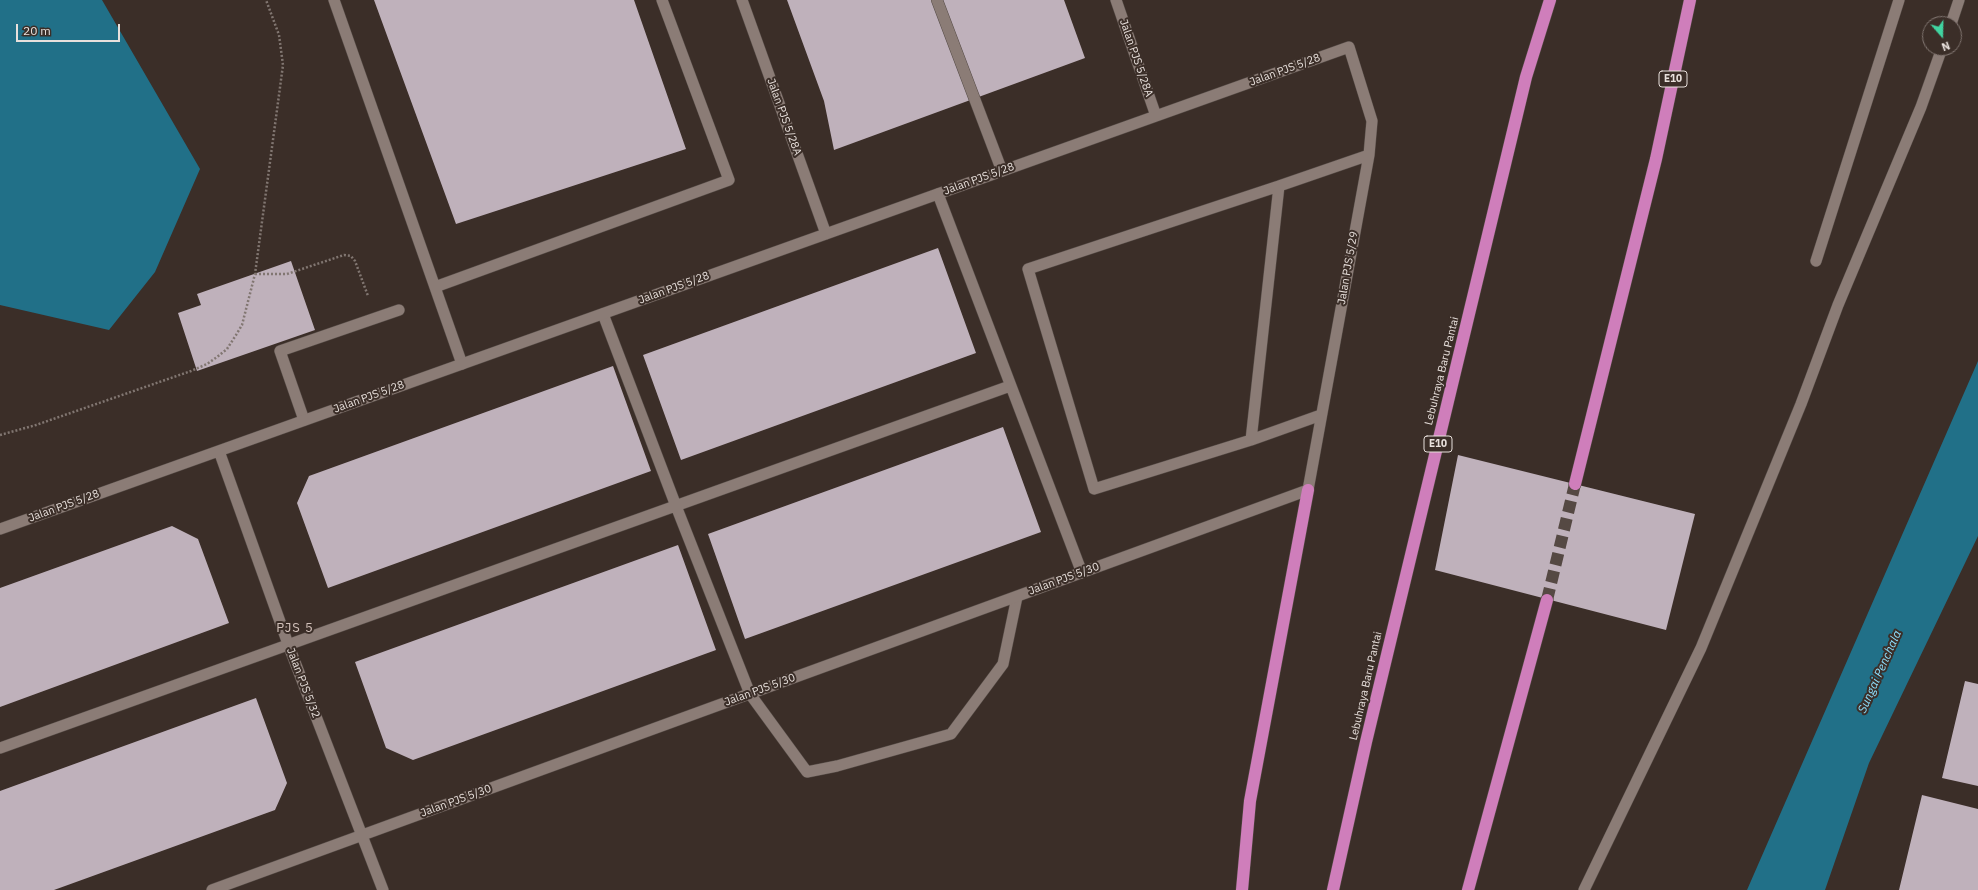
<!DOCTYPE html>
<html>
<head>
<meta charset="utf-8">
<style>
  body { margin:0 }
  #map { position:relative; width:1978px; height:890px; overflow:hidden; background:#3b2e28; font-family:"IBM Plex Sans",sans-serif }
  canvas { display:block }
  .north { position:absolute; left:1922px; top:16px; width:40px; height:40px; box-sizing:border-box; background:#3b2e28; border:1px solid #807570; border-radius:50%; rotate:160deg; font-size:11px; font-weight:700; line-height:16px; text-align:center; color:#e8e0dc }
  .north::after { content:''; display:block; margin:auto; width:14px; height:18px; background:#41d4a1; clip-path:polygon(50% 0,100% 100%,50% 72%,0 100%) }
  .scale { position:absolute; left:16px; top:24px; width:104px; height:18px; box-sizing:border-box; border:2px solid #e8e0dc; border-top:0; padding-left:5px; font-size:12px; line-height:14px; white-space:nowrap; color:#e8e0dc; -webkit-text-stroke:3px #3b2e28; paint-order:stroke }
</style>
</head>
<body>
<div id="map">
<canvas width="1978" height="890"></canvas>
<div class="north">N</div>
<div class="scale">20 m</div>
</div>
<script>
const g = document.querySelector('canvas').getContext('2d');
g.lineJoin = 'round';
function fill(path, color) { g.fillStyle = color; g.fill(path, 'evenodd'); }
const toPath = rows => new Path2D(rows.map(r => 'M' + r).join(''));
function strokePath(path, color, width, dash) { g.strokeStyle = color; g.lineWidth = width; g.lineCap = dash ? 'butt' : 'round'; g.setLineDash(dash || []); g.stroke(path); }
function write(font, color, halo, rows, align = 'center') {
  g.font = font + ' "IBM Plex Sans",sans-serif'; g.lineWidth = 4; g.setLineDash([]); g.textBaseline = 'middle'; g.strokeStyle = halo; g.fillStyle = color; for (const [text, x, y, turn = 0] of rows) {
    g.save(); g.translate(x, y); g.rotate((+turn || 0) * Math.PI / 180); g.textAlign = isNaN(turn) ? turn : align; if (halo) g.strokeText(text, 0, 0); g.fillText(text, 0, 0); g.restore();
  }
}
const water = toPath([
  [0,0,102,0,200,169,155,272,109,330,0,305],
  [1978,361,1978,536,1869,763,1825,890,1747,890]
]);
const building = toPath([
  [374,0,634,0,686,149,456,224],
  [787,0,1064,0,1085,58,834,150,824,101],
  [938,248,976,353,681,460,643,355],
  [291,261,315,330,197,371,178,313,201,305,197,294],
  [613,366,651,471,328,588,297,503,309,476],
  [1003,427,1041,532,745,639,708,534],
  [1458,455,1695,514,1666,630,1435,570],
  [172,526,198,539,229,623,0,707,0,588],
  [678,545,716,650,413,760,386,748,355,662],
  [1965,681,1978,684,1978,786,1942,778],
  [256,698,287,783,275,810,54,890,0,890,0,791],
  [1922,795,1978,809,1978,890,1899,890]
]);
const motorwayTunnel = toPath([
  [1547,600,1575,484]
]);
const path = toPath([
  [255,274,287,274,344,255,351,256,355,261,368,296],
  [0,435,36,425,191,371,207,364,217,357,227,349,236,335,242,325,255,274,283,65,279,35,266,0]
]);
const service = toPath([
  [334,0,462,364],
  [937,0,1002,171],
  [1951,24,1959,0],
  [938,194,1082,573],
  [1816,261,1899,0],
  [435,287,729,180,662,0],
  [603,314,676,506,750,694,807,772,837,766,951,734,1003,664,1017,597],
  [304,420,280,351,399,310],
  [0,748,1010,386],
  [1584,890,1701,648,1801,404,1838,305,1921,107,1942,48]
]);
const minor = toPath([
  [742,0,826,234],
  [1116,0,1156,116],
  [1321,415,1251,440,1279,186,1369,155],
  [1251,440,1094,489,1028,269,1279,186],
  [219,451,288,644,383,890],
  [0,529,1349,47,1372,121,1369,155,1308,490,212,890]
]);
const motorway = toPath([
  [1575,484,1656,159,1690,0],
  [1242,890,1250,801,1308,490],
  [1333,890,1366,742,1526,77,1550,0],
  [1468,890,1547,600]
]);
const shields = [
  [1673,79,28],
  [1438,444,28]
];
const shieldNames = [
  ["E10",1673,79],
  ["E10",1438,444]
];
const streetNames = [
  ["Jalan PJS 5/28A",1136,58,71],
  ["Jalan PJS 5/28",1285,70,-20],
  ["Jalan PJS 5/28A",784,117,70],
  ["Jalan PJS 5/28",979,179,-20],
  ["Jalan PJS 5/29",1348,268,-80],
  ["Jalan PJS 5/28",674,288,-20],
  ["Lebuhraya Baru Pantai",1442,371,-76],
  ["Jalan PJS 5/28",369,397,-20],
  ["Jalan PJS 5/28",64,506,-20],
  ["Jalan PJS 5/30",1064,579,-20],
  ["Jalan PJS 5/32",303,683,69],
  ["Lebuhraya Baru Pantai",1366,686,-77],
  ["Jalan PJS 5/30",760,690,-20],
  ["Jalan PJS 5/30",456,801,-20]
];
const waterNames = [
  ["Sungai Penchala",1880,672,-66]
];
const quarterNames = [
  ["PJS 5",295,628]
];
fill(water, '#217088');
fill(building, '#bfb1bb');
strokePath(motorwayTunnel, '#554943', 12, [12, 6]);
strokePath(service, '#554b46', 12);
strokePath(minor, '#554b46', 12);
strokePath(motorway, '#554b46', 13);
strokePath(path, '#817671', 2.5, [2, 2]);
strokePath(service, '#8b7c76', 11);
strokePath(minor, '#8b7c76', 11);
strokePath(motorway, '#cf7ebb', 12);
for (const [x, y, w] of shields) { const box = new Path2D(); box.roundRect(x - w / 2, y - 8, w, 16, 3); g.fillStyle = '#3b2e28'; g.fill(box); strokePath(box, '#e8e0dc', 1); }
write('bold 10px', '#e8e0dc', null, shieldNames);
write('11px', '#e8e0dc', '#3b2e28', streetNames);
write('italic 12px', '#8cdefc', '#3b2e28', waterNames);
g.letterSpacing = '1px';
write('13px', '#d2c1ba', '#3b2e28', quarterNames);
g.letterSpacing = '0px';
</script>
</body>
</html>
